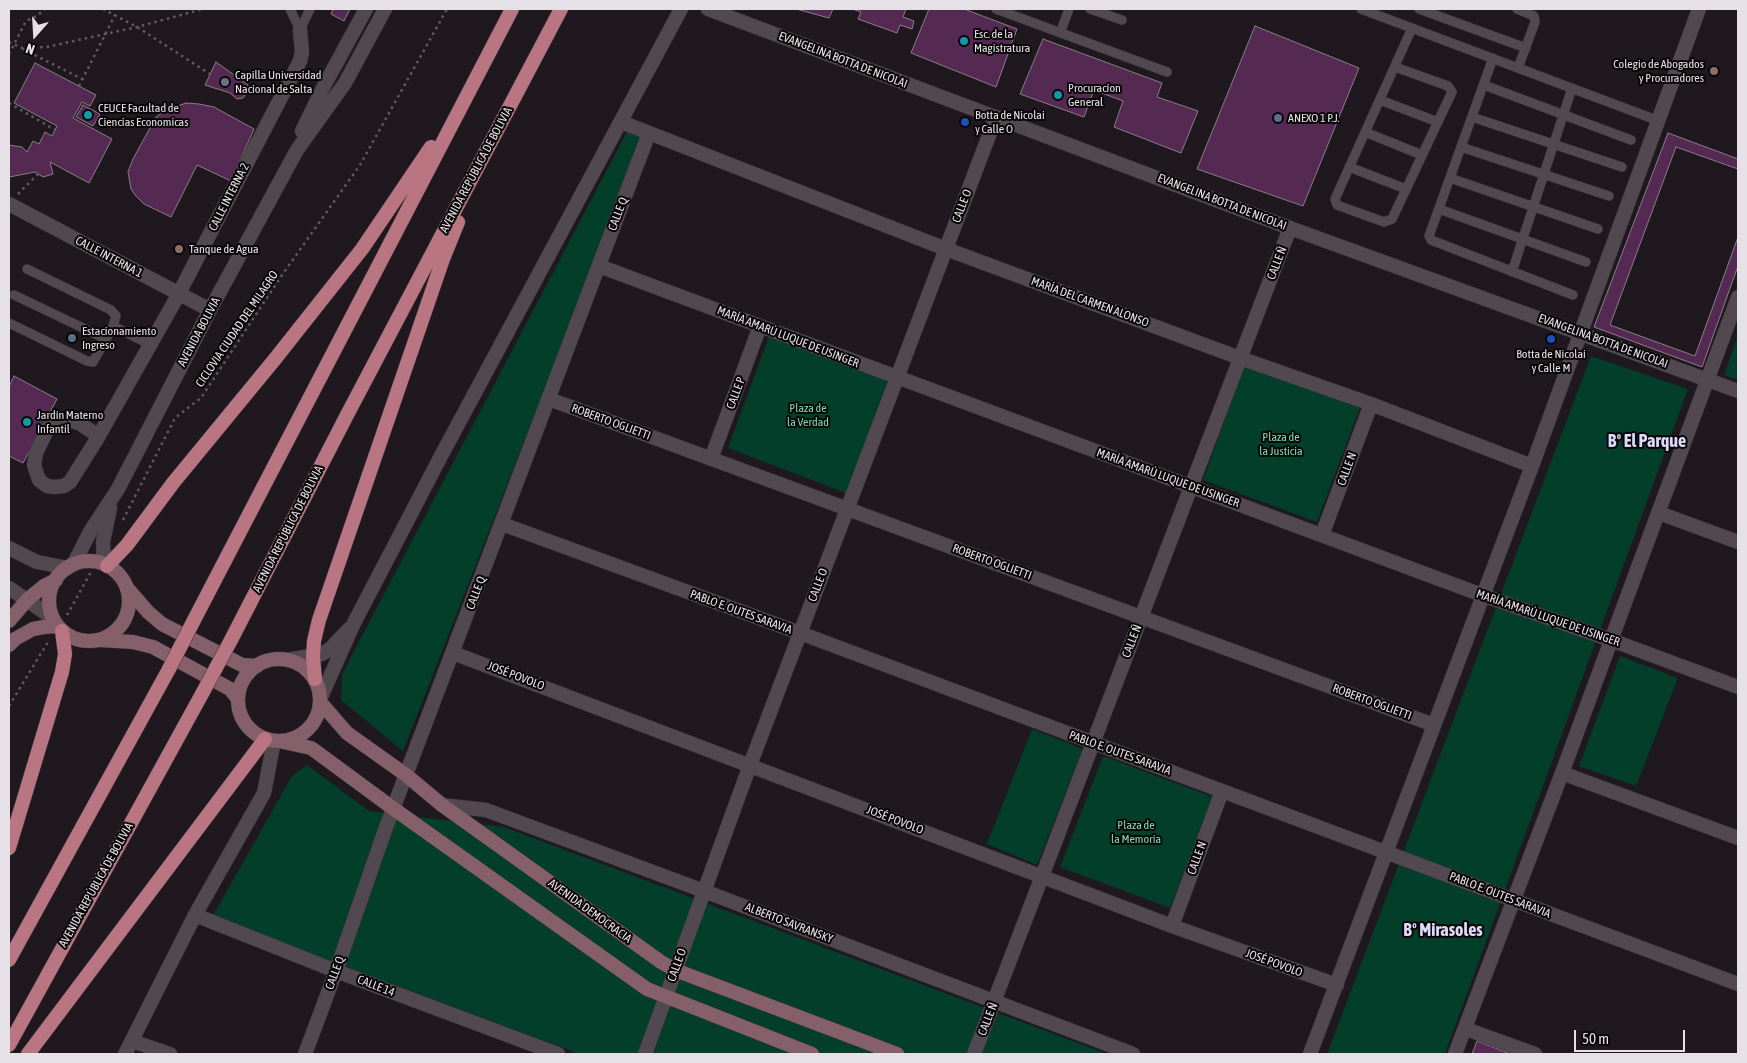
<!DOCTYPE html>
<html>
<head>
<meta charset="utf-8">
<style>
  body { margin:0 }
  #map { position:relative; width:1747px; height:1063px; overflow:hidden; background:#20181f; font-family:"Asap Condensed",sans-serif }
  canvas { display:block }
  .frame { position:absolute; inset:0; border:10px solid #e6e1e6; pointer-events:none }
  .north { position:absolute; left:10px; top:10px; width:50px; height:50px; -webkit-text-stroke:4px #080507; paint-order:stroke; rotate:199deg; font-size:14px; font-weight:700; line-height:20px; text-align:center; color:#e6e1e6 }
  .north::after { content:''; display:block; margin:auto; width:18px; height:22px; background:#e6e1e6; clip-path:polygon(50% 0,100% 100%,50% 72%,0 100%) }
  .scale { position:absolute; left:1574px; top:1030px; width:111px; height:22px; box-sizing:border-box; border:2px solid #e6e1e6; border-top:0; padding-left:6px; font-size:15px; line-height:18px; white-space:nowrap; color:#e6e1e6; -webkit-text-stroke:4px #080507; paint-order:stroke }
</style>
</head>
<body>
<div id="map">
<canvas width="1747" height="1063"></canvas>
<div class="frame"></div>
<div class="north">N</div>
<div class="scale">50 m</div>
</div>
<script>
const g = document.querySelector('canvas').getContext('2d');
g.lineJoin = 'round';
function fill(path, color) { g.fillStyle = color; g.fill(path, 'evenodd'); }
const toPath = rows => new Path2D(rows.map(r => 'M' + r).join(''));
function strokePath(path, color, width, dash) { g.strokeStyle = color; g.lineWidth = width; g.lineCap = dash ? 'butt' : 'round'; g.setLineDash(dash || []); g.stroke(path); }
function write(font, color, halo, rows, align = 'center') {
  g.font = font + ' "Asap Condensed",sans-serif'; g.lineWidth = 4; g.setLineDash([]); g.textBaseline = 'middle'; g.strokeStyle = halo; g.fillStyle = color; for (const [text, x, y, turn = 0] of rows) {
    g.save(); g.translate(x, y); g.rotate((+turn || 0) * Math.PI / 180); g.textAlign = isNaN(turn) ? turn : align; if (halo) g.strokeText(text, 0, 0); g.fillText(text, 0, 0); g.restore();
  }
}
const green = toPath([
  [629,128,644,135,403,751,341,700,342,674],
  [1738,335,1738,380,1724,375],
  [769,336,888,380,846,493,728,448],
  [1591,356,1688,389,1445,1054,1327,1054],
  [1245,364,1360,408,1317,522,1203,480],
  [1620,656,1678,678,1636,786,1579,766],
  [1032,729,1083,749,1037,865,987,844],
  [1103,756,1213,797,1170,908,1060,867],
  [307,765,369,811,504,827,1107,1054,580,1054,212,917,292,776]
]);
const building = toPath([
  [333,9,350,9,344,21,331,14,333,9],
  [796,9,833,9,829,18,796,9],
  [852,9,906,9,903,17,914,21,912,29,900,25,897,33,858,19,861,12,852,9],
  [929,9,964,9,1017,29,996,87,911,53,929,9],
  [1255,26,1359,68,1303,206,1197,169,1255,26],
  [1043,39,1162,83,1157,97,1198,111,1181,153,1114,127,1123,101,1094,90,1084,117,1020,94,1043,39],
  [216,62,248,85,248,91,243,98,237,99,230,93,205,85,216,62],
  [35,63,96,95,90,106,82,102,73,118,112,139,89,183,50,162,53,174,43,177,35,172,9,177,9,145,22,147,27,152,33,141,39,144,45,132,52,136,57,126,14,103,35,63],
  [186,103,199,104,214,107,254,129,231,181,197,165,171,217,144,204,136,196,131,189,128,172,133,159,156,117,166,110,186,103],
  [83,105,100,114,93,126,76,117,83,105],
  [1668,133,1738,159,1738,266,1702,367,1594,327,1668,133],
  [1676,147,1738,169,1738,237,1695,356,1610,325,1676,147],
  [14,376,57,399,23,463,9,456,9,387,14,376],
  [1477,1041,1511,1054,1472,1054,1477,1041]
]);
const path = toPath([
  [103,9,137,27,210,74],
  [9,42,22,48,47,47,137,27,203,9],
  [23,49,82,79],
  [9,54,26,21,37,16,45,9],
  [79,86,115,15,114,9],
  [9,103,55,130],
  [18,194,38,174],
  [123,520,175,418,201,398,282,275,360,165,447,9],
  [67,615,92,570],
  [9,706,48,642]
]);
const service = toPath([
  [290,9,300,30,310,9],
  [996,9,1167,72],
  [1090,9,1122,20],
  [1361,9,1659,121],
  [1419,9,1526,48],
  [1517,9,1534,16,1535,22,1518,68],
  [1060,33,1069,9],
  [1493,58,1429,236,1431,240,1573,295],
  [1395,67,1448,86,1452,92,1392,219,1384,222,1337,205,1335,199,1412,28],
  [1484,85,1631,140],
  [1380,100,1438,122],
  [1472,117,1622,167],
  [1365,132,1422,155],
  [1461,147,1609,196],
  [1349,167,1406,189],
  [1450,178,1598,229],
  [1439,209,1586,262],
  [27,269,111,310,116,316,113,326,151,345],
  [1512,272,1572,88],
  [14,295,106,339,113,326],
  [9,323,87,361,93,362,106,339]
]);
const minor = toPath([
  [621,122,946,249,1240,358,1371,404,1532,466],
  [9,204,210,310],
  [599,266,1482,595,1611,640,1738,687],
  [549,399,1434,725],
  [97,439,94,433,79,423,68,420,56,420,48,428,36,453,34,465,39,480,47,486,54,487,64,486,70,482,97,439,176,299,300,61,302,52,300,30],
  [711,459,760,326],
  [1659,513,1738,542],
  [502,524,800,633,1738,984],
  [1322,535,1371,404],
  [453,653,1172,926,1337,985],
  [1562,773,1738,838],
  [442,805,486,810,704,891,1133,1054],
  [195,915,336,971,558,1054],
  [1172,926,1222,791],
  [1466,1029,1535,1054],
  [132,1041,170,1054],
  [125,1054,195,915,264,793,274,741],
  [305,1054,336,971,385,830,649,133],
  [645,1054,750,765,996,117],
  [974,1054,1290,228],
  [1310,1054,1532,466,1699,9],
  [1455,1054,1562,773,1738,297]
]);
const tertiary = toPath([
  [708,9,1290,228,1738,391],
  [302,131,324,86,366,9],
  [9,548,37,562,68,568],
  [104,564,103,542,110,508],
  [73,565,91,530,118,489,210,310,297,150,345,83,385,9],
  [9,588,53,618],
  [287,660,322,654,330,649,349,629],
  [321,697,354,623,441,456,681,9]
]);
const secondary = toPath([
  '49 601a40 40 0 1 1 80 0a40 40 0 1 1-80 0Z',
  [128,589,148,612,162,624,242,665,257,666],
  [9,621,27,600,44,586,56,580],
  [100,640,133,642,153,647,230,689,238,699],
  [9,645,15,639,33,629,44,627,58,626],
  '238 700a41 41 0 1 1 82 0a41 41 0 1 1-82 0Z',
  [321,703,347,733,406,775,442,805,661,962,675,970,897,1054],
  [283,742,311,748,322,756,394,809,647,989,812,1054]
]);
const primary = toPath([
  [107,566,127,545,173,483,275,359,362,249,431,147],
  [193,622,512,9],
  [231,640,347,415,561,9],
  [315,679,313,657,314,641,319,620,443,259,458,222],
  [9,848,62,672,65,654,62,631],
  [9,960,169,669],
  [9,1045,203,692],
  [28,1054,265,739]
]);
const primaryBridge = toPath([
  [169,669,193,622],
  [203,692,231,640]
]);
const markers = [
  [964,41,5,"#0f9aa8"],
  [1714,71,5,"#8d6e63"],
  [225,82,5,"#6b7280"],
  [1058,95,5,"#0f9aa8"],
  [88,115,5,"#0f9aa8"],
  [1278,118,5,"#5c6f8a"],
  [965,122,5,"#1a4fb4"],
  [179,249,5,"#8d6e63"],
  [72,338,5,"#5c6f8a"],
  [1551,339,5,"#1a4fb4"],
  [27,422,5,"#0f9aa8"]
];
const poiNames = [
  ["Esc. de la",974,34],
  ["Magistratura",974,48],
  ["Colegio de Abogados",1704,64,"right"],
  ["y Procuradores",1704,78,"right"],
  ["Capilla Universidad",235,75],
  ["Nacional de Salta",235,89],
  ["Procuracíon",1068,88],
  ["General",1068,102],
  ["CEUCE Facultad de",98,108],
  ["Ciencias Economicas",98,122],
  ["Botta de Nicolai",975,115],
  ["y Calle O",975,129],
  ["ANEXO 1 P.J.",1288,118],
  ["Tanque de Agua",189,249],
  ["Estacionamiento",82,331],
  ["Ingreso",82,345],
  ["Botta de Nicolai",1551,354,"center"],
  ["y Calle M",1551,368,"center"],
  ["Jardín Materno",37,415],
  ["Infantil",37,429]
];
const streetNames = [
  ["EVANGELINA BOTTA DE NICOLAI",843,60,21],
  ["AVENIDA REPÚBLICA DE BOLIVIA",476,170,-62],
  ["CALLE INTERNA 2",229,197,-63],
  ["EVANGELINA BOTTA DE NICOLAI",1222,202,21],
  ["CALLE O",962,206,-69],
  ["CALLE Q",618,214,-69],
  ["CALLE INTERNA 1",109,257,28],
  ["CALLE Ñ",1277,263,-69],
  ["MARÍA DEL CARMEN ALONSO",1090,302,20],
  ["CICLOVIA CIUDAD DEL MILAGRO",237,329,-56],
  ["AVENIDA BOLIVIA",199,332,-62],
  ["MARÍA AMARÚ LUQUE DE USINGER",788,337,21],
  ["EVANGELINA BOTTA DE NICOLAI",1603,341,20],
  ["CALLE P",736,393,-70],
  ["ROBERTO OGLIETTI",611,422,20],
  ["CALLE N",1347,469,-70],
  ["MARÍA AMARÚ LUQUE DE USINGER",1168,478,20],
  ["AVENIDA REPÚBLICA DE BOLIVIA",288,529,-63],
  ["ROBERTO OGLIETTI",992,562,20],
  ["CALLE O",818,585,-69],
  ["CALLE Q",476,593,-69],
  ["PABLO E. OUTES SARAVIA",741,612,20],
  ["MARÍA AMARÚ LUQUE DE USINGER",1548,618,19],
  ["CALLE Ñ",1132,641,-69],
  ["JOSÉ POVOLO",516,676,21],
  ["ROBERTO OGLIETTI",1372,702,20],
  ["PABLO E. OUTES SARAVIA",1120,753,20],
  ["JOSÉ POVOLO",895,820,21],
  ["CALLE N",1197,858,-70],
  ["AVENIDA REPÚBLICA DE BOLIVIA",96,885,-61],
  ["PABLO E. OUTES SARAVIA",1500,895,21],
  ["AVENIDA DEMOCRACIA",590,911,36],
  ["ALBERTO SAVRANSKY",789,923,21],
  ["JOSÉ POVOLO",1274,963,20],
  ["CALLE O",677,965,-70],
  ["CALLE Q",335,973,-70],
  ["CALLE 14",376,986,21],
  ["CALLE Ñ",988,1019,-69]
];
const parkNames = [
  ["Plaza de",808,408],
  ["la Verdad",808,422],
  ["Plaza de",1281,437],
  ["la Justicia",1281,451],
  ["Plaza de",1136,825],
  ["la Memoria",1136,839]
];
const districtNames = [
  ["Bº El Parque",1647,441],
  ["Bº Mirasoles",1443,930]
];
fill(green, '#023e2a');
fill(building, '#542a52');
strokePath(building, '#887e87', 1);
strokePath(service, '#3a353a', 10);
strokePath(minor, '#3a353a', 15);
strokePath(tertiary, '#3a353a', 15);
strokePath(secondary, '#3a353a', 15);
strokePath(primary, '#3a353a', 15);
strokePath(path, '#615a60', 2.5, [2.5, 4]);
strokePath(service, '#514850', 9);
strokePath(minor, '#514850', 14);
strokePath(tertiary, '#514850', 14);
strokePath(secondary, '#855f69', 14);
strokePath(primary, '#b97682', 14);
strokePath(primaryBridge, '#3a353a', 15, []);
strokePath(primaryBridge, '#b97682', 14);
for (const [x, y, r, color] of markers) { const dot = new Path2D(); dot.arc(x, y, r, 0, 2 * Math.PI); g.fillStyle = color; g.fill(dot); strokePath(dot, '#080507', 2); }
write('12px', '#e6e1e6', '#080507', poiNames, 'left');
write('12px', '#e6e1e6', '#080507', streetNames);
write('12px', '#78deb1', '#080507', parkNames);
write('bold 18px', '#dcdaf8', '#080507', districtNames);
</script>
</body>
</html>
